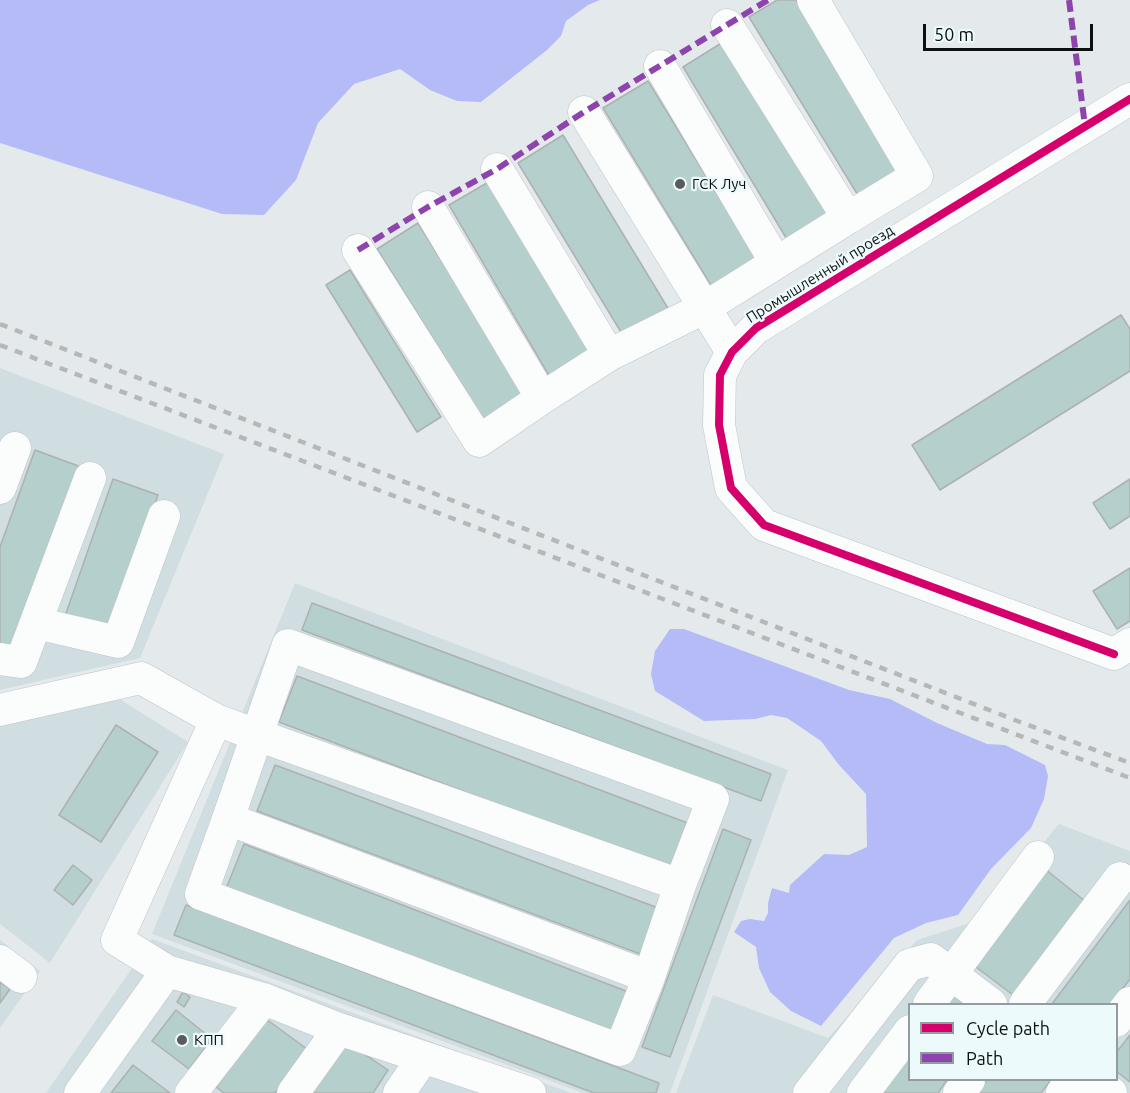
<!DOCTYPE html>
<html>
<head>
<meta charset="utf-8">
<style>
  body { margin:0 }
  #map { position:relative; width:1130px; height:1093px; overflow:hidden; background:#e4eaec; font-family:Ubuntu,sans-serif }
  canvas { display:block }
  .legend { position:absolute; left:908px; top:1003px; width:210px; height:78px; box-sizing:border-box; background:#edfafc; border:2px solid #939c9e; margin:0; padding:8px 10px; list-style:none; font-size:18px; color:#0c1011 }
  .legend li { display:flex; align-items:center; gap:12px; height:30px }
  .legend b { width:30px; border:2px solid #939c9e }
  .scale { position:absolute; left:923px; top:24px; width:170px; height:27px; box-sizing:border-box; border:3px solid #0c1011; border-top:0; padding-left:8px; font-size:18px; line-height:21px; white-space:nowrap; color:#0c1011; -webkit-text-stroke:4px #edfafc; paint-order:stroke }
</style>
</head>
<body>
<div id="map">
<canvas width="1130" height="1093"></canvas>
<ul class="legend">
<li><b style="height:8px;background:#d6006c"></b>Cycle path</li>
<li><b style="height:8px;background:#8e44ad"></b>Path</li>
</ul>
<div class="scale">50 m</div>
</div>
<script>
const g = document.querySelector('canvas').getContext('2d');
g.lineJoin = 'round';
function fill(path, color) { g.fillStyle = color; g.fill(path, 'evenodd'); }
const toPath = rows => new Path2D(rows.map(r => 'M' + r).join(''));
function strokePath(path, color, width, dash) { g.strokeStyle = color; g.lineWidth = width; g.lineCap = dash ? 'butt' : 'round'; g.setLineDash(dash || []); g.stroke(path); }
function write(font, color, halo, rows, align = 'center') {
  g.font = font + ' Ubuntu,sans-serif'; g.lineWidth = 4.5; g.setLineDash([]); g.textBaseline = 'middle'; g.strokeStyle = halo; g.fillStyle = color; for (const [text, x, y, turn = 0] of rows) {
    g.save(); g.translate(x, y); g.rotate((+turn || 0) * Math.PI / 180); g.textAlign = isNaN(turn) ? turn : align; if (halo) g.strokeText(text, 0, 0); g.fillText(text, 0, 0); g.restore();
  }
}
const built = toPath([
  [0,368,224,454,140,658,0,690],
  [295,583,788,770,670,1093,583,1093,152,934],
  [110,693,188,742,50,963,0,924,0,719],
  [1059,824,1130,851,1130,1093,676,1093,713,995,828,1038,917,940,979,920],
  [910,1004,1116,1004,1116,1080,910,1080],
  [152,939,571,1093,46,1093],
  [0,940,40,971,0,1028]
]);
const water = toPath([
  [0,0,600,0,588,5,566,21,561,36,547,50,481,102,457,101,430,90,400,69,354,84,318,123,296,180,264,215,222,214,0,143],
  [670,629,684,629,849,690,890,699,937,723,987,744,1005,745,1045,765,1048,776,1044,799,1031,828,991,869,958,915,926,923,894,938,821,1026,791,1011,770,992,759,968,756,947,734,932,741,921,750,919,764,921,768,913,768,903,772,888,789,893,790,885,824,854,849,855,867,847,866,794,839,765,821,741,787,718,771,715,755,719,704,721,655,691,651,674,655,651]
]);
const building = toPath([
  [777,0,796,0,901,171,859,197,749,17,777,0],
  [723,42,829,217,788,241,683,67,723,42],
  [648,81,757,259,712,287,603,108,648,81],
  [563,135,669,310,624,337,518,163,563,135],
  [492,180,598,358,554,384,449,205,492,180],
  [418,223,528,399,487,425,377,249,418,223],
  [350,270,441,417,417,432,326,285,350,270],
  [1121,315,1130,329,1130,371,940,490,912,445,1121,315],
  [35,450,81,467,10,651,0,647,0,547,35,450],
  [113,479,158,495,111,632,65,616,113,479],
  [1130,479,1130,516,1110,529,1093,503,1130,479],
  [1130,568,1130,621,1117,629,1093,591,1130,568],
  [312,603,771,774,761,801,302,630,312,603],
  [297,676,693,825,676,871,279,722,297,676],
  [116,725,158,752,101,842,59,815,116,725],
  [275,765,661,909,643,955,257,811,275,765],
  [723,829,751,840,670,1057,642,1047,723,829],
  [244,844,631,993,614,1037,226,889,244,844],
  [73,865,92,880,73,905,54,890,73,865],
  [1045,869,1085,901,1013,995,972,964,1045,869],
  [1130,900,1130,979,1111,1004,1052,1004,1130,900],
  [186,905,659,1083,656,1093,594,1093,174,935,186,905],
  [0,982,10,989,0,1003,0,982],
  [943,988,966,1004,932,1004,943,988],
  [183,992,190,997,184,1007,177,1002,183,992],
  [176,1010,212,1039,189,1069,152,1041,176,1010],
  [266,1019,307,1049,275,1093,224,1093,216,1087,266,1019],
  [1130,1035,1130,1082,1116,1071,1116,1053,1130,1035],
  [910,1036,910,1080,947,1080,938,1093,869,1093,910,1036],
  [346,1042,388,1070,373,1093,311,1093,346,1042],
  [133,1065,170,1093,111,1093,133,1065],
  [987,1080,1051,1080,1041,1093,976,1093,987,1080]
]);
const minor = toPath([
  [813,0,917,176,848,218],
  [727,25,848,218,776,263],
  [1130,99,756,328,732,352,720,375,719,425,731,488,764,525,1114,654,1130,644],
  [584,112,732,352],
  [497,169,609,355,704,308,776,263,660,66],
  [428,207,542,398,609,355],
  [358,250,479,441,542,398],
  [0,488,15,448],
  [36,623,118,642,164,516],
  [0,659,21,662,90,478],
  [0,710,141,678,216,720,117,940,167,971,264,999,339,1029,530,1093],
  [216,720,257,735,680,885,649,977,620,1050,201,894,228,819,257,735,288,645,713,799,680,885],
  [228,819,649,977],
  [0,961,21,977],
  [929,1004,1038,857],
  [1025,1004,1120,878],
  [1116,1021,1130,1003],
  [1092,1080,1111,1093],
  [80,1093,167,971],
  [191,1093,264,999],
  [293,1093,339,1029],
  [399,1093,423,1058],
  [809,1093,909,965,931,959,991,1004],
  [863,1093,910,1031],
  [959,1093,969,1080],
  [1062,1093,1072,1080]
]);
const rail = toPath([
  [0,324,1020,722,1130,763],
  [0,345,1130,778]
]);
const quiet = toPath([
  [1069,0,1085,126],
  [358,250,428,207,497,169,584,112,768,0]
]);
const cycleway = toPath([
  [1114,654,764,525,731,488,719,425,720,375,732,352,756,328,1130,99]
]);
const markers = [
  [680,184,6,"#585c5e"],
  [182,1040,6,"#585c5e"]
];
const poiNames = [
  ["ГСК Луч",692,184],
  ["КПП",194,1040]
];
const streetNames = [
  ["Промышленный проезд",820,274,-32]
];
fill(built, '#d0dee1');
fill(water, '#b4bbf7');
fill(building, '#b5d0cc');
strokePath(building, '#acb1b1', 1.5);
strokePath(minor, '#bfc4c5', 33);
strokePath(minor, '#fbfcfc', 32);
strokePath(rail, '#b6b7b7', 4.5, [8, 8]);
strokePath(quiet, '#8e44ad', 6, [12, 6]);
strokePath(cycleway, '#d6006c', 8);
for (const [x, y, r, color] of markers) { const dot = new Path2D(); dot.arc(x, y, r, 0, 2 * Math.PI); g.fillStyle = color; g.fill(dot); strokePath(dot, '#edfafc', 2); }
write('15px', '#0c1011', '#edfafc', poiNames, 'left');
write('15px', '#0c1011', '#edfafc', streetNames);
</script>
</body>
</html>
